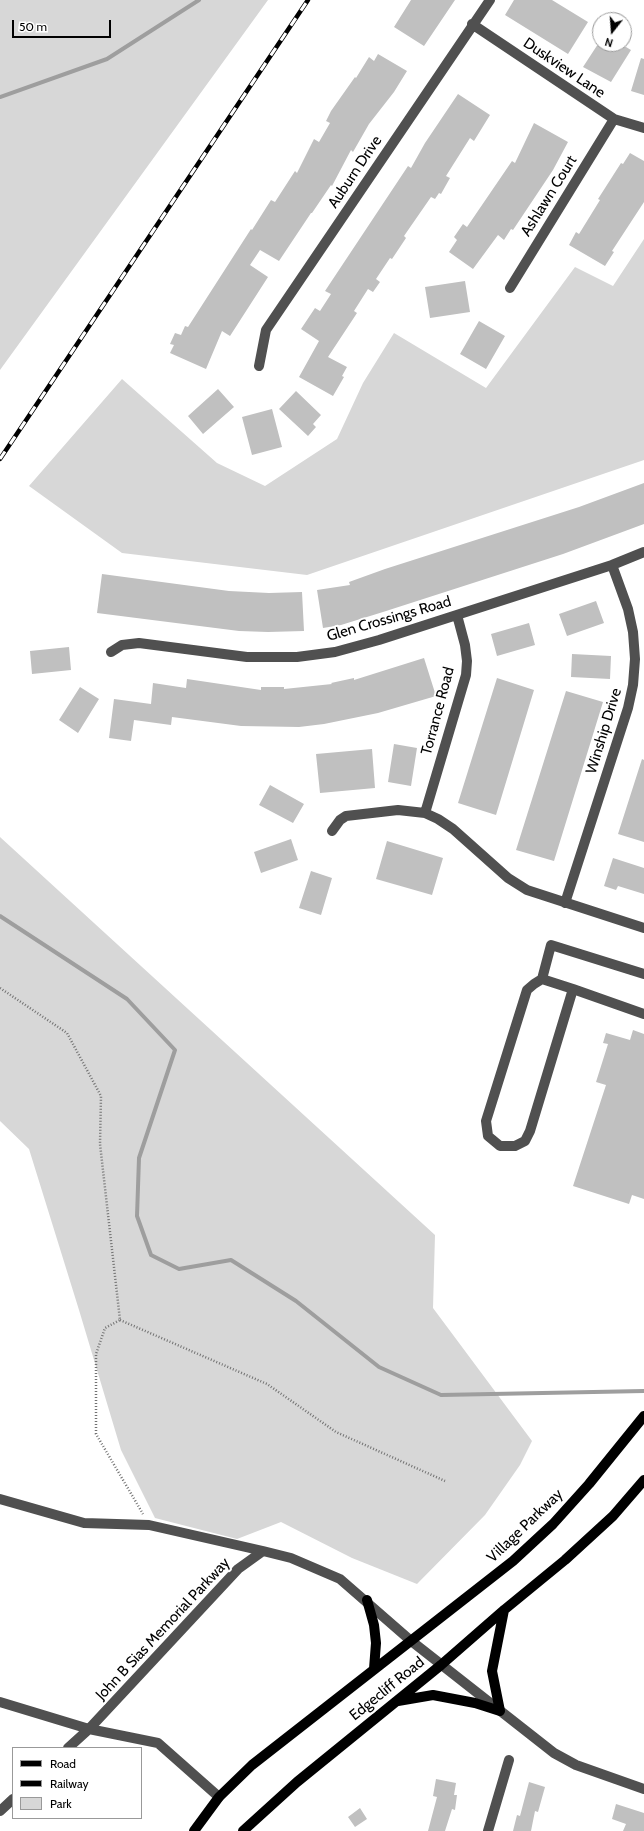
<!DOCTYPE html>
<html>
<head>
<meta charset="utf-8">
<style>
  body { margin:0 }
  #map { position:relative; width:644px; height:1831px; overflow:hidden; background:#fff; font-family:Cabin,sans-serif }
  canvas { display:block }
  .legend { position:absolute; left:12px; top:1747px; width:130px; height:72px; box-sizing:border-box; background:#fff; border:1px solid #999; margin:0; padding:5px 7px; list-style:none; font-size:12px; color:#000 }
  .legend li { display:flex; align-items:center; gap:8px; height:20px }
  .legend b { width:20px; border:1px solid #999 }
  .north { position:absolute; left:592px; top:12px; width:40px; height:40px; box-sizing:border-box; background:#fff; border:1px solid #999; border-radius:50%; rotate:197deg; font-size:11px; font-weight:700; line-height:16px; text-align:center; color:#000 }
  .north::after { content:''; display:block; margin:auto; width:14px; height:18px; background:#000; clip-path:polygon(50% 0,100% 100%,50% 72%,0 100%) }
  .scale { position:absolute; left:12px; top:20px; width:99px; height:18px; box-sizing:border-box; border:2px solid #000; border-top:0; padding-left:5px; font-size:12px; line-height:14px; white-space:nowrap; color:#000; -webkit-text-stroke:3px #fff; paint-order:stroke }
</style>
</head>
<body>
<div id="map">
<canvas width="644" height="1831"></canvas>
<ul class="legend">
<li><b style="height:5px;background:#000"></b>Road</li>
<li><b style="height:5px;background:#000"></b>Railway</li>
<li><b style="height:11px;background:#d7d7d7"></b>Park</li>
</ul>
<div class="north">N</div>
<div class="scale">50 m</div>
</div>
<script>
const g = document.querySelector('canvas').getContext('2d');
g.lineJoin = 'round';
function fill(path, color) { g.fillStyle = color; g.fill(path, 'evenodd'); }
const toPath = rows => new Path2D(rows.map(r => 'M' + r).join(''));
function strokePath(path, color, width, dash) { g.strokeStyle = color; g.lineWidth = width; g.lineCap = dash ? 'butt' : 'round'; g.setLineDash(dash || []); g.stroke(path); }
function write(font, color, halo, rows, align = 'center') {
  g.font = font + ' Cabin,sans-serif'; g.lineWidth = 4; g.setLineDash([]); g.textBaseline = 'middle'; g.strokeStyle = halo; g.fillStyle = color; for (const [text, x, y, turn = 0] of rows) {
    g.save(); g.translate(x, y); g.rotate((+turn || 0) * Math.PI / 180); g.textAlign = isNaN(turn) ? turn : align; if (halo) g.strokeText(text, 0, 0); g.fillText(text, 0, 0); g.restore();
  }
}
const green = toPath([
  [0,0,268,0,0,370],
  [644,239,644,460,307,575,122,553,29,486,122,379,217,463,265,486,337,439,363,383,394,333,486,388,575,267,613,286],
  [0,837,435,1235,433,1308,532,1441,520,1465,485,1515,417,1584,352,1558,281,1522,237,1539,155,1518,121,1450,79,1310,29,1149,0,1121]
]);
const stream = toPath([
  [0,97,107,59,199,0],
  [0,916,127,999,175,1050,139,1158,137,1216,151,1255,179,1269,231,1260,296,1301,379,1367,441,1395,644,1391]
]);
const building = toPath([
  [411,0,455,0,424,46,394,27],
  [514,0,552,0,588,22,568,54,505,15],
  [598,44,621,44,631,50,611,82,583,67],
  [378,54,407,71,394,92,369,124,353,152,351,150,332,186,331,185,312,213,311,213,279,261,260,250,250,265,268,277,230,336,222,331,206,369,170,353,174,345,170,344,175,333,181,335,185,326,188,327,251,229,252,230,271,200,275,202,295,171,297,173,314,139,319,142,330,123,326,121,331,111,355,77,356,78,369,57,374,61],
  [641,58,644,59,644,95,631,91],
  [458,94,490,115,474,141,470,138,446,176,450,178,441,194,439,193,435,199,431,197,404,236,406,238,392,259,390,258,376,279,380,282,373,292,368,289,354,311,357,313,328,357,347,367,342,376,344,377,333,396,299,377,319,341,301,329,315,308,320,311,331,294,325,291,408,166,411,168,425,143],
  [534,123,568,142,553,170,513,230,511,229,504,240,498,235,473,269,449,252,457,240,454,237,463,224,467,227,512,161,515,163],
  [630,153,644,161,644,202,612,251,614,252,605,266,569,245,576,232,579,234,600,200,598,199,621,163,623,164],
  [465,281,470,312,430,318,425,287],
  [479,321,505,336,486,369,460,354],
  [218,389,234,407,203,434,188,416],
  [296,391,321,415,313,424,316,427,308,436,279,409],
  [272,409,282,447,252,455,242,417],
  [644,483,644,524,563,554,383,612,341,625,323,628,317,590,350,585,349,582,385,569,579,507],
  [102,574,229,591,269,593,302,592,304,631,268,632,239,631,97,613],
  [596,601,604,623,567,636,559,614],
  [529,623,535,645,497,656,491,634],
  [69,647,71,670,32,674,30,651],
  [572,654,611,656,610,679,571,677],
  [424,658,436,696,378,713,324,724,299,727,241,726,172,717,171,725,134,720,131,741,109,738,114,699,151,704,153,683,186,688,187,679,261,690,261,687,284,687,284,689,332,684,331,683,354,678,354,680],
  [497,678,534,690,496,815,458,803],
  [80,687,99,699,78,733,59,720],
  [566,691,603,702,554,861,516,850],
  [394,744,417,748,411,786,388,782],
  [372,749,375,788,320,793,316,754],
  [642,759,644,760,644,842,618,834],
  [270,785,304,804,293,823,259,805],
  [291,839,298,860,261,873,254,852],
  [387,841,443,858,432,895,376,879],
  [613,858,644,868,644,894,618,886,616,890,604,886],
  [311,871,332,878,321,915,299,908],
  [633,1030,644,1034,644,1199,632,1195,629,1204,573,1186,606,1085,596,1082,608,1044,603,1043,606,1033,630,1040],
  [436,1779,456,1783,454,1795,457,1795,455,1810,452,1809,445,1831,428,1831,437,1797,433,1796],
  [529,1782,545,1787,538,1812,535,1811,531,1831,513,1831,517,1815,520,1816],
  [616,1804,644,1813,644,1831,623,1831,626,1824,612,1819],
  [360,1808,367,1819,355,1827,348,1817]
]);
const path = toPath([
  [0,988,67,1033,101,1096,100,1144,120,1320,105,1328,96,1354,96,1434,143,1514],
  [120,1320,267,1384,336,1432,445,1481]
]);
const minor = toPath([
  [472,24,614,119,644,128],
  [510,288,614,119],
  [259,366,266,330,490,0],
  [111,652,122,645,139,643,247,657,297,657,335,652,379,640,612,565,644,552],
  [425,813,466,675,467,661,465,645,457,615],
  [332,831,340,820,346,816,398,810,425,813,438,819,453,829,508,878,527,890,644,928],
  [565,903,628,708,633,685,635,659,633,632,628,609,612,565],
  [542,979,551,945,644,974],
  [573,989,530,1131,525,1141,515,1146,500,1146,488,1136,486,1121,527,990,534,984,542,979,573,989,644,1014],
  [0,1499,84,1523,149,1525,263,1551],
  [0,1702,89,1729,158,1743,219,1797],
  [68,1748,89,1729,238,1569,263,1551,291,1558,340,1579,410,1640,554,1753,576,1765,644,1789],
  [0,1811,13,1799],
  [488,1831,509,1760]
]);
const major = toPath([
  [367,1600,374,1625,376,1643,374,1669],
  [398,1701,433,1695,475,1703,500,1711,492,1671,504,1610],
  [194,1831,219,1797,252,1765,513,1561,553,1524,589,1484,644,1416],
  [243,1831,297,1782,441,1665,504,1610,565,1560,613,1516,644,1480]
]);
const rail = toPath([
  [0,459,308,0]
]);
const streetNames = [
  ["Duskview Lane",564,68,34],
  ["Auburn Drive",355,172,-56],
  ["Ashlawn Court",549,196,-58],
  ["Glen Crossings Road",389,619,-16],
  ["Torrance Road",438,711,-75],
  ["Winship Drive",604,731,-73],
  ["Village Parkway",525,1526,-44],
  ["John B Sias Memorial Parkway",163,1629,-47],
  ["Edgecliff Road",387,1689,-39]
];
fill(green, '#d7d7d7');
strokePath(stream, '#9e9e9e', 4);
fill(building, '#c0c0c0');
strokePath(path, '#727272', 2.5, [1, 2]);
strokePath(minor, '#505050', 10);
strokePath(major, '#000', 10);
strokePath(rail, '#000', 4.5);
strokePath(rail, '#fff', 3, [9]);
write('15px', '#000', '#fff', streetNames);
</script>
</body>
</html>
